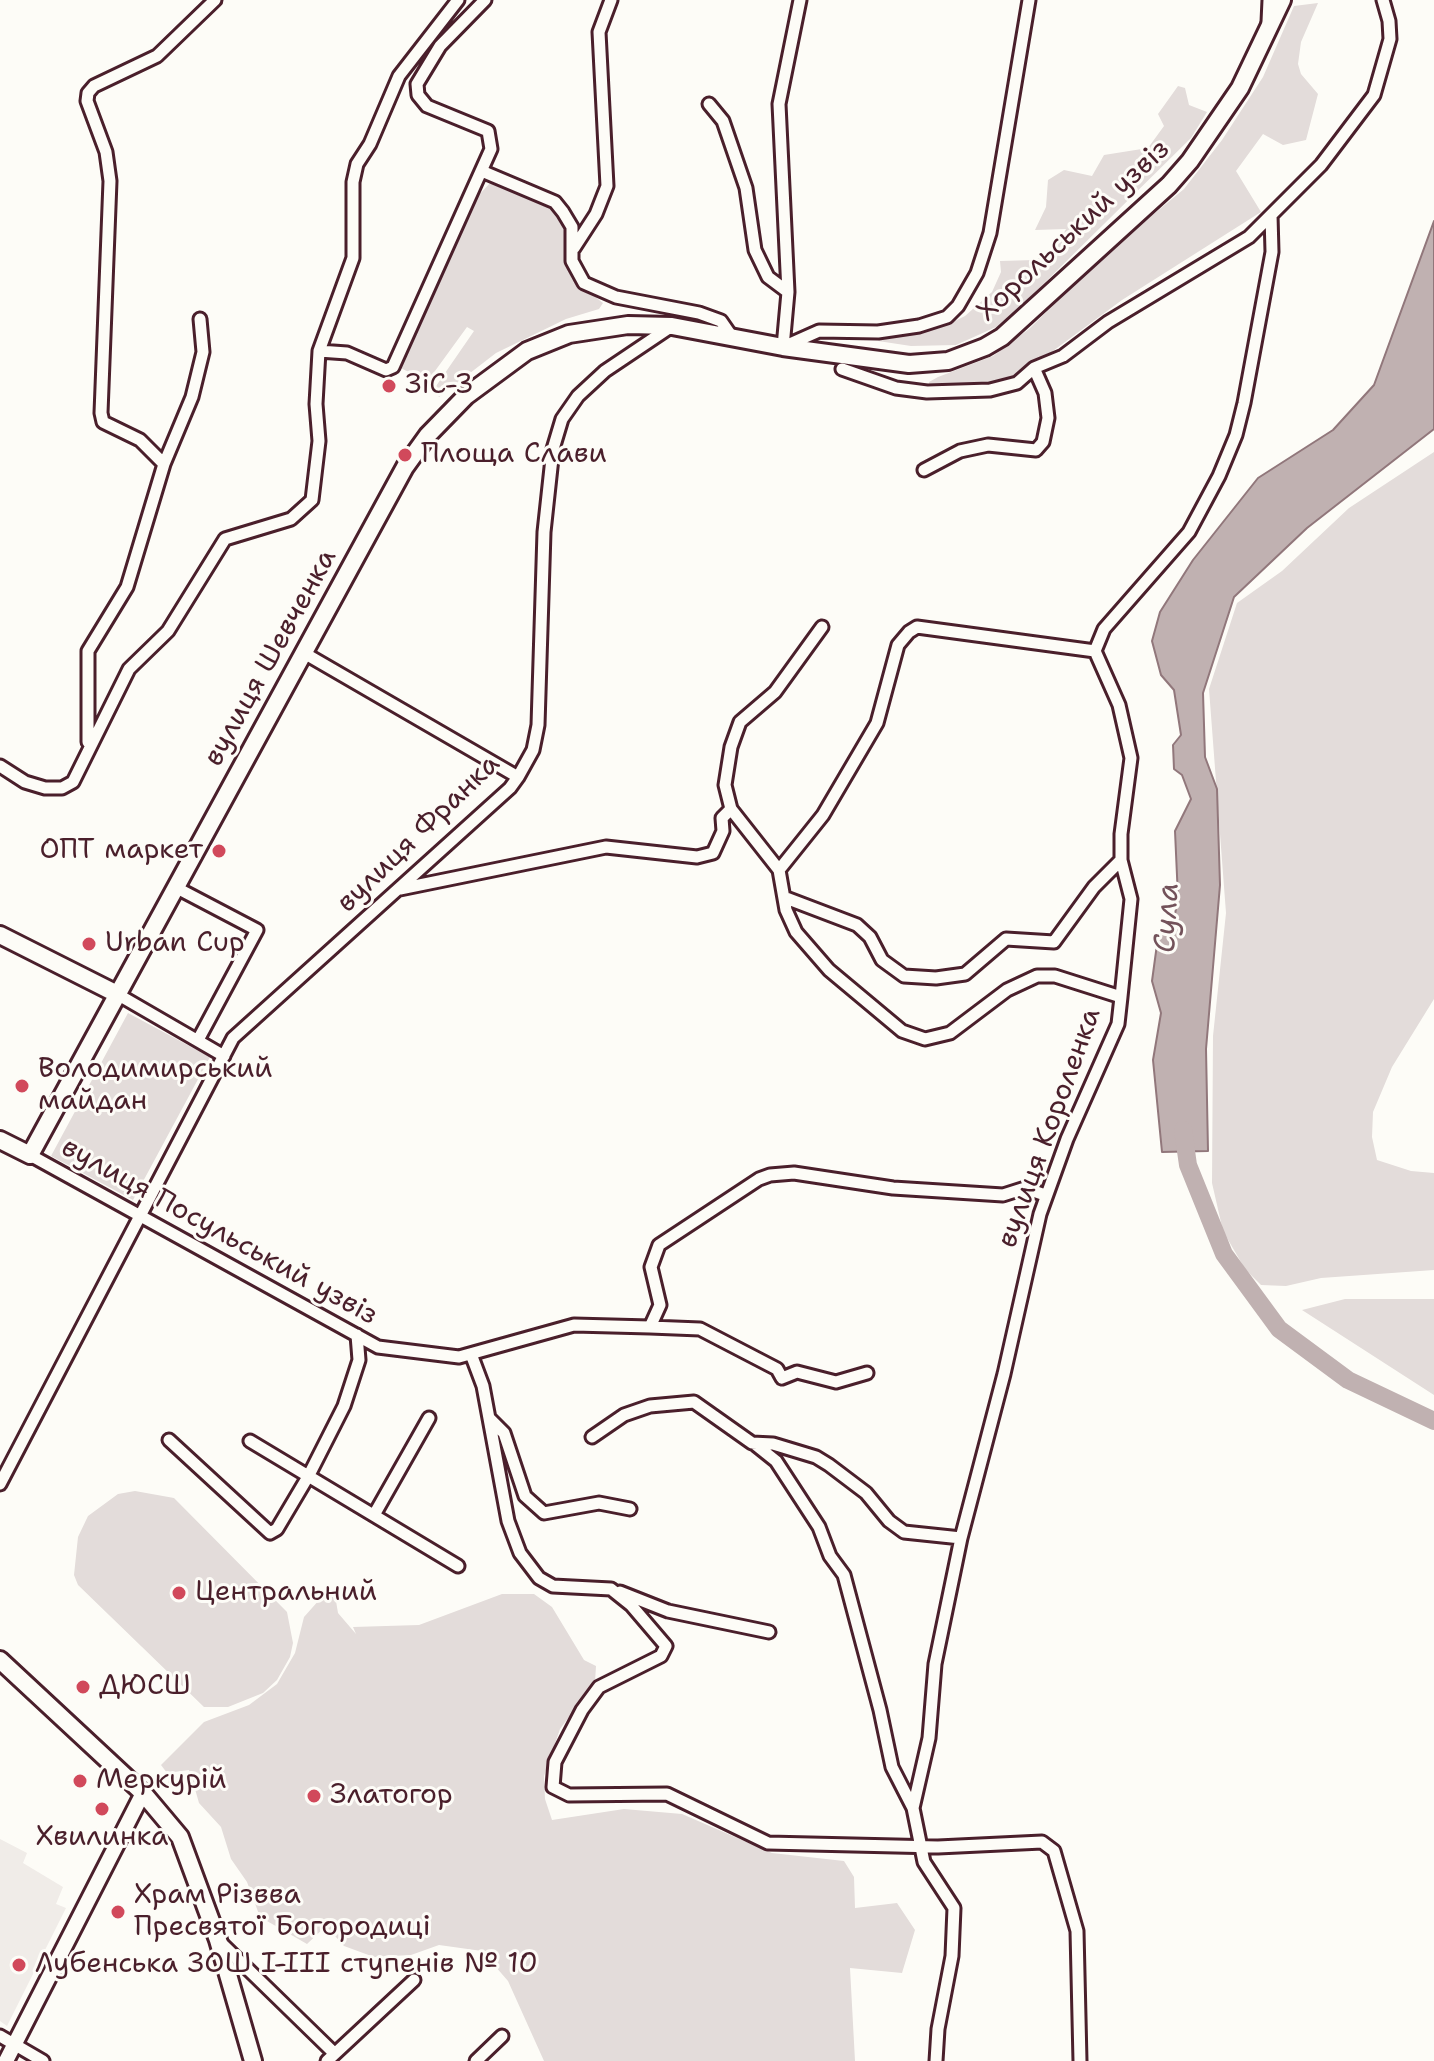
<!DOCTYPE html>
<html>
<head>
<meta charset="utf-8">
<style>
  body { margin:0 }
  canvas { display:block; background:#fdfcf7 }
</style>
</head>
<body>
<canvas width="1434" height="2061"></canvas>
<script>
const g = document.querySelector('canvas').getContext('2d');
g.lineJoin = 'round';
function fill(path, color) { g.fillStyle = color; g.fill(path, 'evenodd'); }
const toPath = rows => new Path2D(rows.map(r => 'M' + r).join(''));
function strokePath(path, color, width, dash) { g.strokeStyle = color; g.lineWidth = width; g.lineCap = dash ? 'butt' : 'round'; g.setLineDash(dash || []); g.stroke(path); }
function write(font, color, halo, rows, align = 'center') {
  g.font = font + ' "Shantell Sans",sans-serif'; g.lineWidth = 6; g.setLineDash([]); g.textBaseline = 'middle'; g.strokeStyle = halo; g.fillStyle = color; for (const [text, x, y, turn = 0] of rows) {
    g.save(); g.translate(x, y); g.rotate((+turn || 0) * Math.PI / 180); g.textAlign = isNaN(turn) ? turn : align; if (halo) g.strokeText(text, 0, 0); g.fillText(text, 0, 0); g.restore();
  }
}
const built = toPath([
  [0,1839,27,1853,23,1863,63,1887,56,1904,66,1908,7,2026,0,2021]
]);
const green = toPath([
  [1318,3,1301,42,1298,64,1301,74,1318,94,1306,140,1283,145,1263,134,1236,171,1261,212,1122,300,1023,373,989,386,930,387,929,382,938,377,993,356,1029,329,1109,251,1184,189,1222,140,1263,77,1294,6],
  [1178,86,1185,88,1189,105,1207,112,1191,138,1016,311,996,327,956,345,911,346,878,341,882,337,947,325,965,316,992,292,1001,272,1000,261,1035,260,1055,250,1066,229,1035,230,1046,207,1048,180,1064,170,1092,176,1104,155,1148,148,1164,126,1158,114],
  [491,182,501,182,550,204,565,224,567,267,572,279,603,303,599,309,566,319,496,353,439,397,434,389,474,331,467,327,427,382,401,368,476,198],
  [1434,452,1434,999,1392,1067,1373,1112,1372,1137,1377,1160,1411,1171,1434,1173,1434,1270,1321,1278,1286,1286,1261,1285,1245,1269,1223,1231,1212,1183,1213,1036,1226,913,1209,689,1237,603,1282,571,1349,508],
  [128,1013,210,1057,133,1200,51,1156],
  [1345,1299,1434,1299,1434,1395,1302,1310],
  [135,1491,174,1498,287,1612,293,1643,290,1657,277,1680,263,1693,228,1707,204,1707,78,1585,74,1575,78,1537,88,1516,118,1494],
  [328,1590,335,1595,338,1613,356,1634,353,1627,419,1625,502,1594,534,1594,552,1607,584,1660,596,1666,595,1682,560,1729,544,1776,545,1799,552,1820,624,1809,682,1814,772,1853,844,1861,854,1877,855,1908,897,1903,915,1930,902,1973,850,1968,855,2061,544,2061,508,1981,482,1951,439,1945,411,1955,374,1957,344,1946,326,1926,307,1944,260,1917,247,1882,231,1859,221,1827,199,1803,193,1782,168,1785,168,1778,190,1775,189,1770,167,1773,161,1765,204,1722,249,1705,277,1684,295,1653,304,1617]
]);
const water = toPath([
  [1434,221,1434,429,1307,528,1234,597,1203,693,1205,757,1217,789,1220,885,1206,1049,1208,1151,1162,1152,1153,1060,1161,1013,1152,981,1158,937,1173,925,1178,898,1175,831,1191,799,1182,775,1174,769,1173,745,1181,735,1174,690,1161,675,1152,641,1160,612,1193,560,1258,478,1333,430,1374,385,1434,221]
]);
const river = toPath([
  [1183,1130,1188,1165,1224,1254,1279,1329,1348,1380,1434,1421]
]);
const minor = toPath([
  [1268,22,1269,0],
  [709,104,723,121,746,188,755,250,768,277,788,292],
  [484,172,555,202,563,212,572,227,572,261,584,283,616,297,699,313,721,321,730,334],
  [574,248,596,214,607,186,599,32,611,0],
  [783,347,819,331,878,332,919,326,947,317,958,306,977,273,990,233,1029,0],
  [783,347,788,292,779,104,800,0],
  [319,351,347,353,386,370,393,367,491,149,488,131,427,106,418,95,417,84,440,46,485,0],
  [842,369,896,388,927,392,990,390,1017,383,1034,368,1063,356,1108,322,1249,237,1271,215],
  [164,464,140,440,103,422,101,413,110,181,106,152,87,101,88,93,94,86,157,56,215,0],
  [924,470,960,451,988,445,1036,450,1043,442,1048,418,1045,393,1034,368],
  [304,653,518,777],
  [88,742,88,651,127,587,164,464,192,397,203,352,200,319],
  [0,766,25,782,45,788,62,788,73,782,129,669,168,631,225,539,291,519,312,500,319,441,316,404,319,351,353,258,353,182,357,164,370,144,399,76,458,0],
  [731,809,725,785,731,747,740,722,775,692,822,627],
  [779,870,823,815,877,723,898,645,909,632,917,627,1095,651],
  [175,887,257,930,198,1040],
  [400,889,606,847,697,857,713,853,723,831,722,818,731,809,779,870,786,910,796,932,829,970,902,1031,925,1039,950,1033,1007,990,1037,976,1055,976,1121,997],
  [786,898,857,925,870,937,882,960,904,976,936,978,965,974,1006,939,1054,942,1094,887,1121,860],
  [117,994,224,1056],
  [30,1155,378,1347,459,1357,574,1325,650,1327,660,1305,651,1267,659,1245,759,1179,770,1175,794,1173,893,1188,1003,1195,1025,1188,1045,1195],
  [650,1327,700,1329,777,1369,782,1378,797,1372,836,1382,867,1373],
  [471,1354,483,1386,508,1521,520,1553,539,1578,553,1586,611,1589,631,1605,666,1646,661,1656,599,1687,582,1710,555,1762,553,1787,569,1795,667,1794,768,1843,938,1847,1042,1842,1054,1851,1077,1931,1080,2061],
  [490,1419,504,1433,525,1496,544,1513,599,1503,630,1509],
  [592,1437,624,1415,650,1406,694,1402,752,1443,773,1444,816,1457,829,1465,866,1493,889,1521,904,1532,961,1538],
  [169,1440,270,1533,277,1529,309,1475,344,1406,359,1360,357,1335],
  [250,1441,458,1566],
  [756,1445,776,1461,819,1527,830,1556,844,1575,880,1710,892,1767,913,1808],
  [0,1484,233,1038,510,788,518,777,533,750,538,725,544,532,553,449,562,419,578,396,605,371,672,326],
  [374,1515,429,1418],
  [620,1592,668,1611,769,1632],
  [218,1940,334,2053],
  [0,2036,43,2061],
  [327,2061,414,1980],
  [476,2061,502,2036],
  [936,2061,938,2029,952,1956,954,1908,924,1862,913,1808,929,1738,935,1664,961,1538,1004,1374,1040,1214,1067,1139,1118,1024,1121,997,1131,899,1121,860,1121,834,1131,758,1119,705,1095,651,1104,629,1189,532,1219,476,1236,435,1244,403,1272,252,1271,215,1321,165,1374,95,1390,39,1389,21,1383,0]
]);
const tertiary = toPath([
  [6,2061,143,1793]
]);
const secondary = toPath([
  [0,935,117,994],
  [0,1140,30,1155,405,467,428,435,466,396,527,351,569,334,628,325,672,326,783,347,909,364,948,361,985,347,1002,337,1169,185,1190,161,1240,88,1282,0],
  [0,1660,143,1793,180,1837,218,1940,253,2061]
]);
const markers = [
  [389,386,8,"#d1495b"],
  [405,455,8,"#d1495b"],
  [219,851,8,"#d1495b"],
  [89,944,8,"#d1495b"],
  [22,1086,8,"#d1495b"],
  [179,1593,8,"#d1495b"],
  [83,1687,8,"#d1495b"],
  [80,1781,8,"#d1495b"],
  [314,1796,8,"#d1495b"],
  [102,1809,8,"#d1495b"],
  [118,1912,8,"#d1495b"],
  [19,1965,8,"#d1495b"]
];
const streetNames = [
  ["Хорольський узвіз",1074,231,-43],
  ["вулиця Шевченка",271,658,-61],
  ["вулиця Франка",419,834,-44],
  ["вулиця Короленка",1050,1128,-70],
  ["вулиця Посульський узвіз",219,1232,29]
];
const poiNames = [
  ["ЗіС-3",405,386],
  ["Площа Слави",421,455],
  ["ОПТ маркет",203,851,"right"],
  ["Urban Cup",105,944],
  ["Володимирський",38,1070],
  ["майдан",38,1102],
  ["Центральний",195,1593],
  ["ДЮСШ",99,1687],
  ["Меркурій",96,1781],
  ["Златогор",330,1796],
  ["Хвилинка",102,1838,"center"],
  ["Храм Різвва",134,1896],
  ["Пресвятої Богородиці",134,1928],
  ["Лубенська ЗОШ І-ІІІ ступенів № 10",35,1965]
];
const waterNames = [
  ["Сула",1168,918,-87]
];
fill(built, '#f0ece8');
fill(green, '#e3dcda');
fill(water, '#c0b1b1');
strokePath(water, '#91777b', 2);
strokePath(river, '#c0b1b1', 18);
strokePath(minor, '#4a1f2b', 17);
strokePath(tertiary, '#4a1f2b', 20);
strokePath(secondary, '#4a1f2b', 22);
strokePath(minor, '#fdfcf7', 11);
strokePath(tertiary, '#fdfcf7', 14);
strokePath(secondary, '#fdfcf7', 16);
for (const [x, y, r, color] of markers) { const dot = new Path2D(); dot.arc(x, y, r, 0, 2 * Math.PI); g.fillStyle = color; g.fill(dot); strokePath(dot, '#fdfcf7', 3); }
write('28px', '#4a1f2b', '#fdfcf7', streetNames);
write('28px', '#4a1f2b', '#fdfcf7', poiNames, 'left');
write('italic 30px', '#73525a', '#fdfcf7', waterNames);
</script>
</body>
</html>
